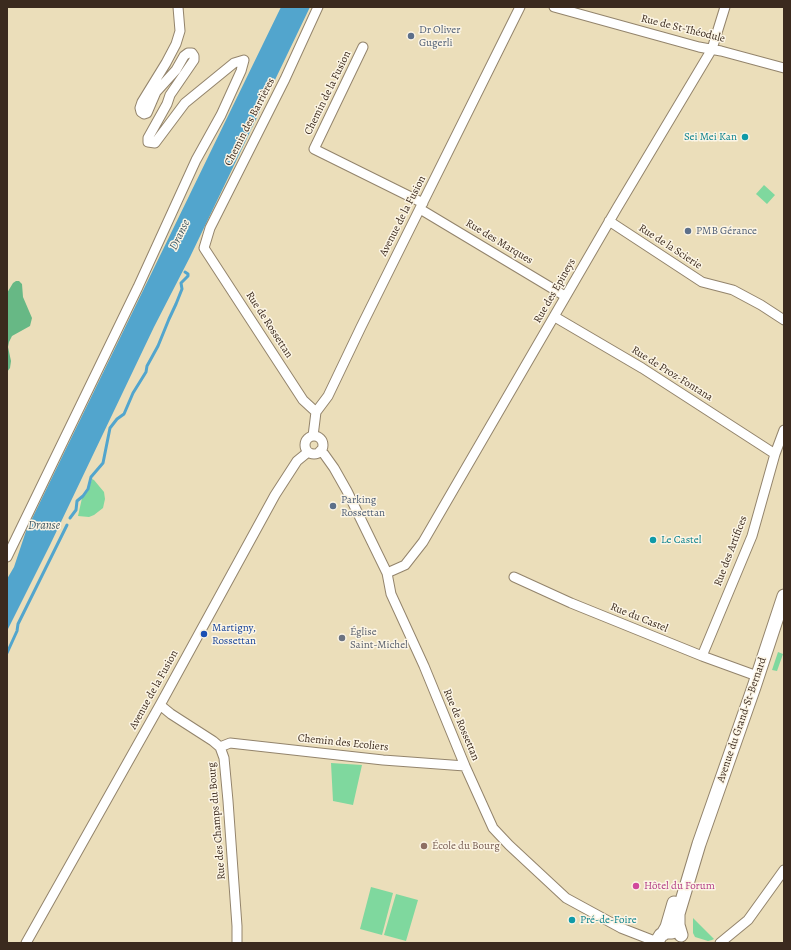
<!DOCTYPE html>
<html>
<head>
<meta charset="utf-8">
<style>
  body { margin:0 }
  #map { position:relative; width:791px; height:950px; overflow:hidden; background:#ebdeba; font-family:Alegreya,serif }
  canvas { display:block }
  .frame { position:absolute; inset:0; border:8px solid #3b2a1e; pointer-events:none }
</style>
</head>
<body>
<div id="map">
<canvas width="791" height="950"></canvas>
<div class="frame"></div>
</div>
<script>
const g = document.querySelector('canvas').getContext('2d');
g.lineJoin = 'round';
function fill(path, color) { g.fillStyle = color; g.fill(path, 'evenodd'); }
const toPath = rows => new Path2D(rows.map(r => 'M' + r).join(''));
function strokePath(path, color, width, dash) { g.strokeStyle = color; g.lineWidth = width; g.lineCap = dash ? 'butt' : 'round'; g.setLineDash(dash || []); g.stroke(path); }
function write(font, color, halo, rows, align = 'center') {
  g.font = font + ' Alegreya,serif'; g.lineWidth = 3; g.setLineDash([]); g.textBaseline = 'middle'; g.strokeStyle = halo; g.fillStyle = color; for (const [text, x, y, turn = 0] of rows) {
    g.save(); g.translate(x, y); g.rotate((+turn || 0) * Math.PI / 180); g.textAlign = isNaN(turn) ? turn : align; if (halo) g.strokeText(text, 0, 0); g.fillText(text, 0, 0); g.restore();
  }
}
const green = toPath([
  [764,185,775,195,767,204,756,194],
  [92,479,94,480,104,492,105,499,103,508,94,515,89,517,78,516,82,498,88,491],
  [778,652,783,654,777,671,772,670],
  [331,763,362,765,353,805,333,801],
  [371,887,393,893,382,935,360,929],
  [396,894,418,900,406,941,384,935],
  [693,918,714,939,712,940,708,941,695,937,693,933]
]);
const forest = toPath([
  [16,281,19,281,22,284,23,297,32,318,30,326,12,336,9,342,8,347,11,361,10,368,7,372,7,293,13,283]
]);
const water = toPath([
  [281,7,310,7,190,257,154,327,50,545,7,631,7,579,14,567,26,531]
]);
const stream = toPath([
  [70,518,76,510,77,501,83,496,88,489,91,477,103,463,110,428,117,419,124,414,133,393,146,372,147,366,158,346,169,319,176,304,182,289,181,283,188,276,188,274,185,272],
  [7,653,17,631,18,624,67,525]
]);
const street = toPath([
  [554,7,699,47,721,51,784,68],
  [363,47,314,149,423,203],
  [420,209,565,296],
  [609,221,702,282,733,290,761,305,784,320],
  [555,317,642,368,775,454],
  [316,412,303,400,204,248,210,228,285,79,318,7],
  [313,436,316,412,328,396,361,327,520,7],
  '305 445a9 9 0 1 1 18 0a9 9 0 1 1-18 0Z',
  [320,451,324,454,334,468,347,491,387,573,391,594,424,666,465,766,493,828,509,845,566,898,621,928,657,942],
  [7,557,138,287,196,160,221,115,241,71,244,60,234,63,185,103,155,143,148,142,148,138,167,104,170,95,194,60,194,56,192,53,188,53,184,56,176,70,156,92,147,113,144,114,141,112,140,108,142,102,166,63,176,44,180,31,178,7],
  [387,573,405,565,423,542,617,208,712,49,725,7],
  [514,577,571,603,702,656,757,676],
  [702,656,752,536,775,454,784,430],
  [160,705,171,714,213,741,220,747,224,758,228,801,237,926,237,943],
  [220,747,230,743,383,760,465,766],
  [26,943,160,705,275,495,297,461,308,452],
  [720,943,748,920,784,870]
]);
const secondary = toPath([
  [663,934,667,927,674,903],
  [681,935,678,925,678,914,699,844,754,687,784,596],
  [656,943,661,935,666,932,672,932]
]);
const markers = [
  [411,36,4,"#5c6f8a"],
  [745,137,4,"#0f9aa8"],
  [688,231,4,"#5c6f8a"],
  [333,506,4,"#5c6f8a"],
  [653,540,4,"#0f9aa8"],
  [204,634,4,"#1a4fb4"],
  [342,638,4,"#6b7280"],
  [424,846,4,"#8d6e63"],
  [636,886,4,"#d1479c"],
  [572,920,4,"#0f9aa8"]
];
const streetNames = [
  ["Rue de St-Théodule",683,29,14],
  ["Chemin de la Fusion",328,93,-64],
  ["Chemin des Barrières",250,122,-63],
  ["Avenue de la Fusion",403,216,-63],
  ["Rue des Marques",499,242,31],
  ["Rue de la Scierie",670,247,33],
  ["Rue des Epineys",555,291,-60],
  ["Rue de Rossettan",269,325,57],
  ["Rue de Proz-Fontana",672,374,32],
  ["Rue des Artifices",731,551,-69],
  ["Rue du Castel",639,618,22],
  ["Avenue de la Fusion",154,690,-61],
  ["Avenue du Grand-St-Bernard",742,720,-71],
  ["Rue de Rossettan",461,725,67],
  ["Chemin des Ecoliers",343,743,6],
  ["Rue des Champs du Bourg",217,821,-95]
];
const serviceNames = [
  ["Dr Oliver",419,30],
  ["Gugerli",419,43],
  ["PMB Gérance",696,231],
  ["Parking",341,500],
  ["Rossettan",341,513]
];
const cultureNames = [
  ["Sei Mei Kan",737,137,"right"],
  ["Le Castel",661,540],
  ["Pré-de-Foire",580,920]
];
const transitNames = [
  ["Martigny,",212,628],
  ["Rossettan",212,641]
];
const worshipNames = [
  ["Église",350,632],
  ["Saint-Michel",350,645]
];
const educationNames = [
  ["École du Bourg",432,846]
];
const hotelNames = [
  ["Hôtel du Forum",644,886]
];
const waterNames = [
  ["Dranse",180,235,-64],
  ["Dranse",44,526]
];
fill(green, '#7fd89e');
fill(forest, '#67b885');
fill(water, '#52a5cd');
strokePath(stream, '#52a5cd', 3);
strokePath(street, '#93846c', 11);
strokePath(secondary, '#93846c', 15);
strokePath(street, '#fff', 9);
strokePath(secondary, '#fff', 13);
for (const [x, y, r, color] of markers) { const dot = new Path2D(); dot.arc(x, y, r, 0, 2 * Math.PI); g.fillStyle = color; g.fill(dot); strokePath(dot, '#fcf5e5', 1.5); }
write('11px', '#3b2a1e', '#fcf5e5', streetNames);
write('11px', '#4e5e75', '#fcf5e5', serviceNames, 'left');
write('11px', '#0d838f', '#fcf5e5', cultureNames, 'left');
write('11px', '#164399', '#fcf5e5', transitNames, 'left');
write('11px', '#5b616d', '#fcf5e5', worshipNames, 'left');
write('11px', '#785e54', '#fcf5e5', educationNames, 'left');
write('11px', '#b23c85', '#fcf5e5', hotelNames, 'left');
write('italic 12px', '#445b64', '#fcf5e5', waterNames);
</script>
</body>
</html>
